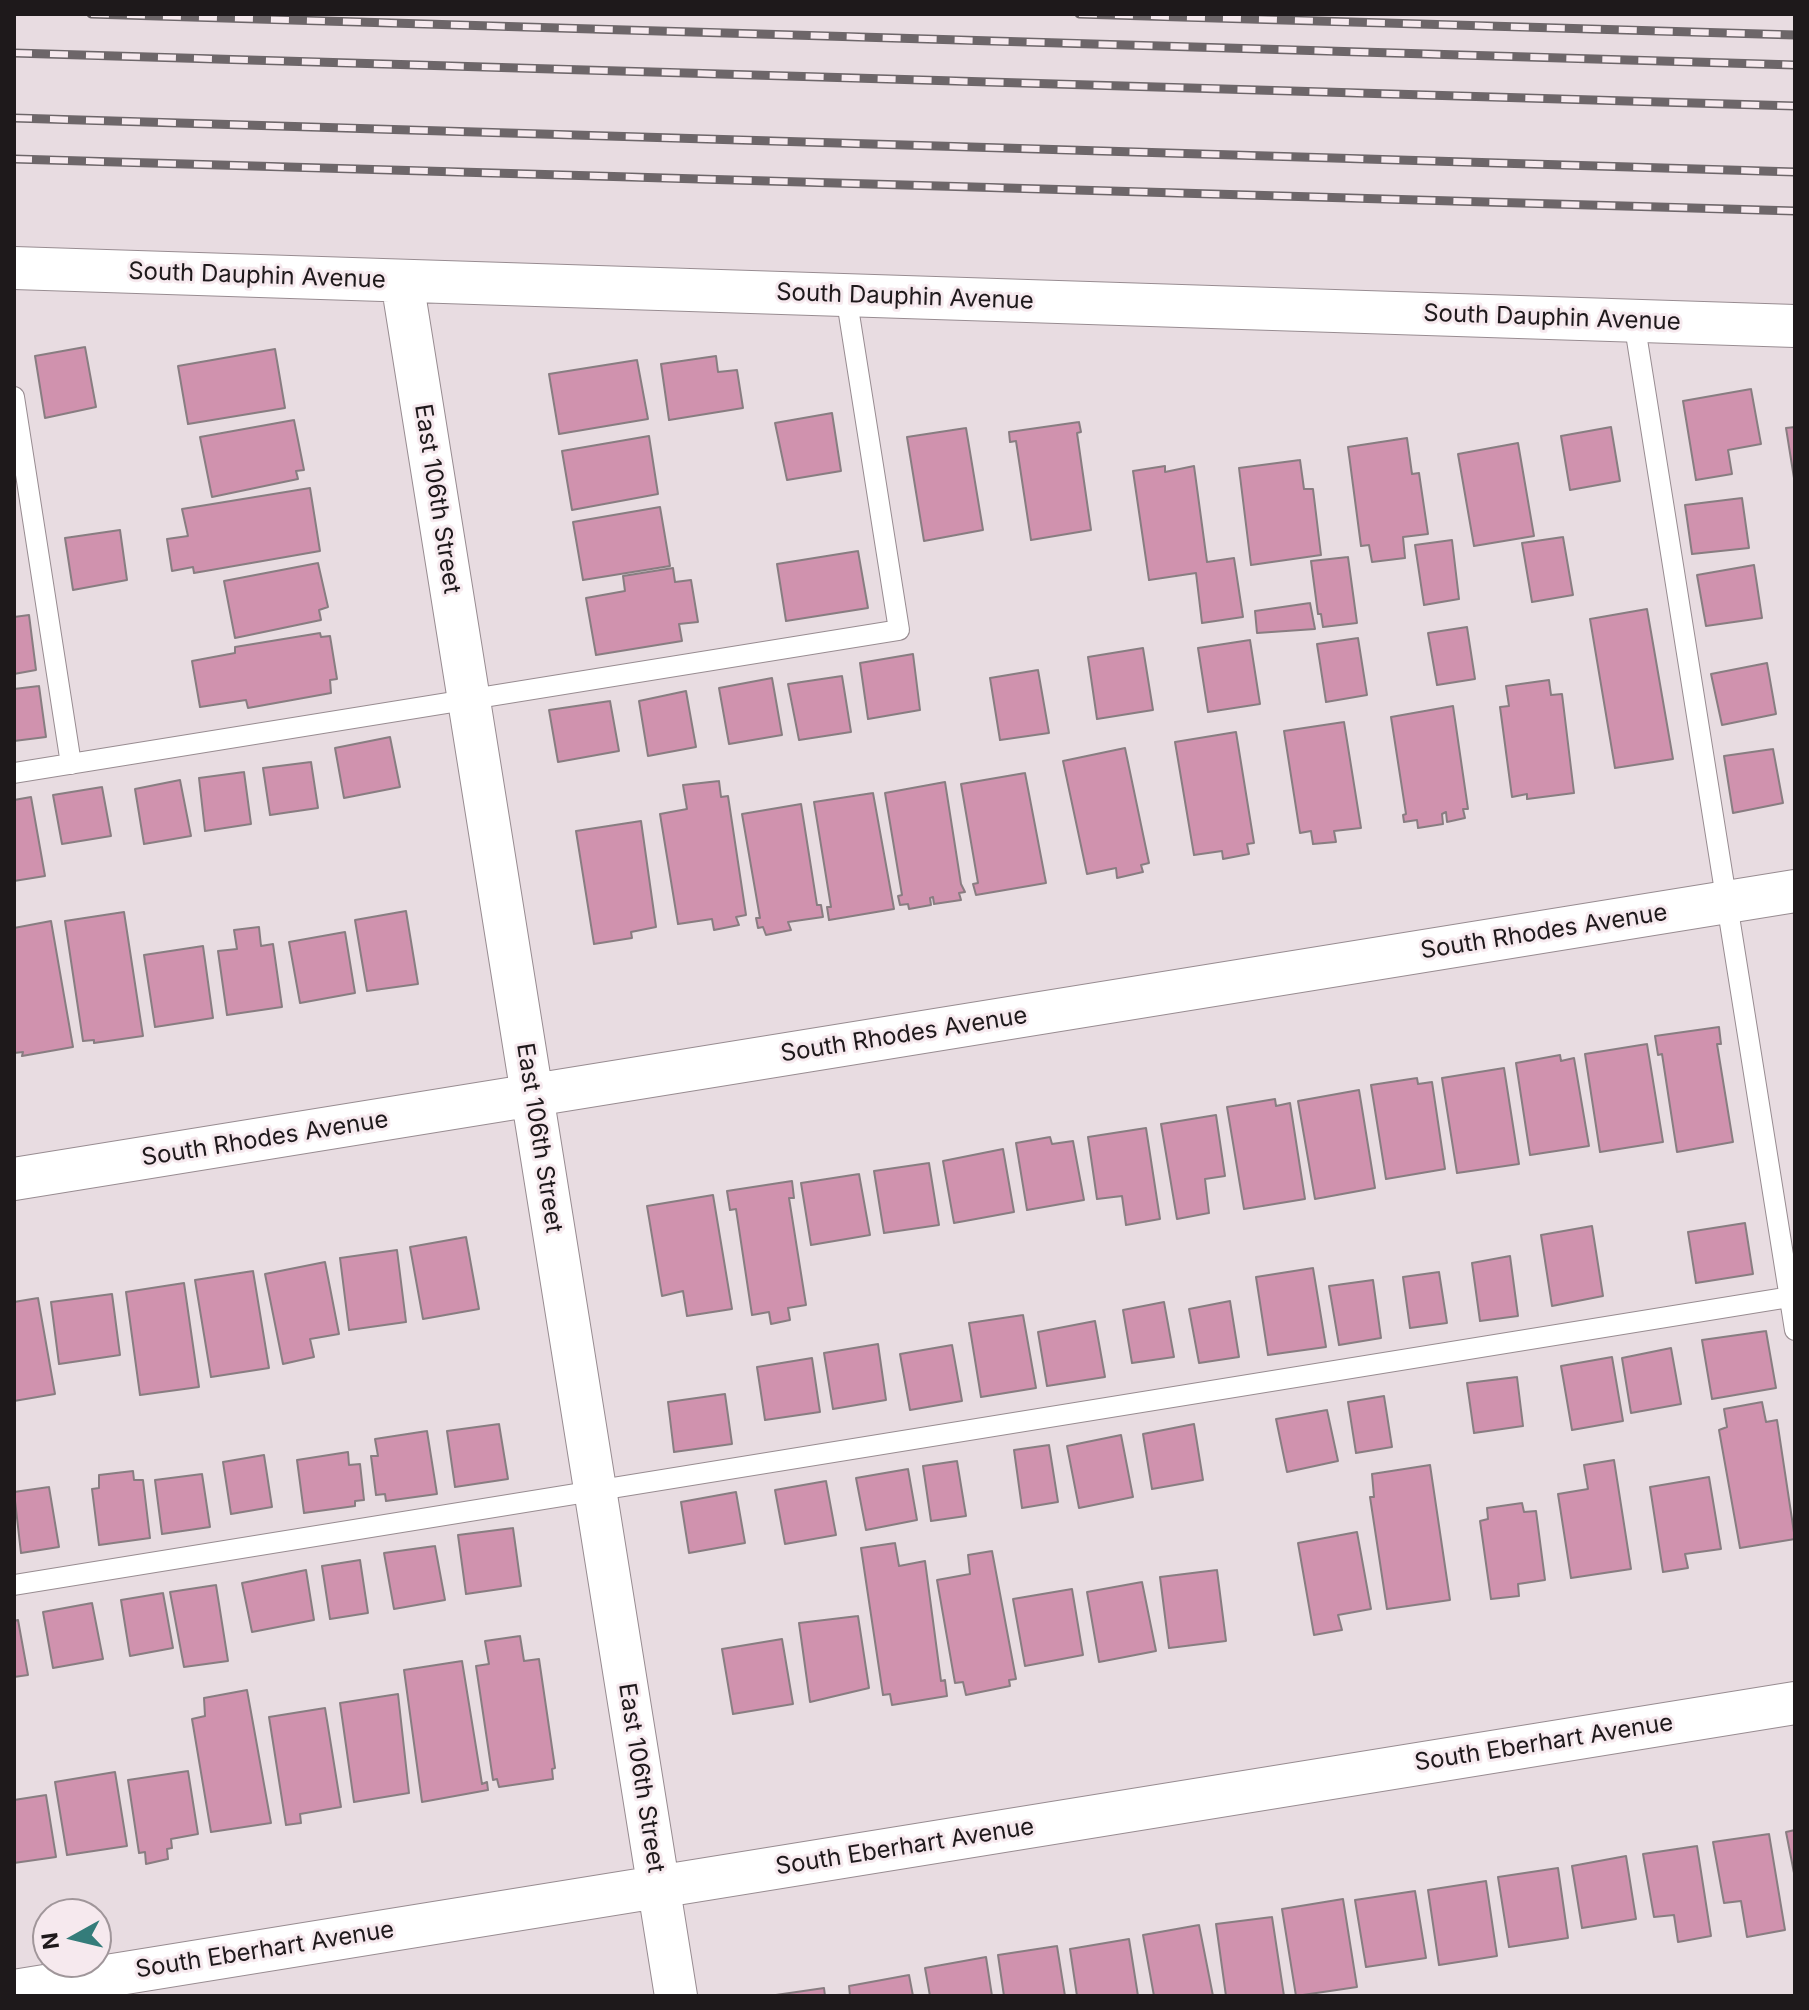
<!DOCTYPE html>
<html>
<head>
<meta charset="utf-8">
<style>
  body { margin:0 }
  #map { position:relative; width:1809px; height:2010px; overflow:hidden; background:#e8dce1; font-family:Inter,sans-serif }
  canvas { display:block }
  .frame { position:absolute; inset:0; border:16px solid #1e191b; pointer-events:none }
  .north { position:absolute; left:32px; top:1898px; width:80px; height:80px; box-sizing:border-box; background:#f6e9ee; border:2px solid #a0969a; border-radius:50%; rotate:262deg; font-size:22px; font-weight:700; line-height:32px; text-align:center; color:#1e191b }
  .north::after { content:''; display:block; margin:auto; width:28px; height:36px; background:#347c7a; clip-path:polygon(50% 0,100% 100%,50% 72%,0 100%) }
</style>
</head>
<body>
<div id="map">
<canvas width="1809" height="2010"></canvas>
<div class="frame"></div>
<div class="north">N</div>
</div>
<script>
const g = document.querySelector('canvas').getContext('2d');
g.lineJoin = 'round';
function fill(path, color) { g.fillStyle = color; g.fill(path, 'evenodd'); }
const toPath = rows => new Path2D(rows.map(r => 'M' + r).join(''));
function strokePath(path, color, width, dash) { g.strokeStyle = color; g.lineWidth = width; g.lineCap = dash ? 'butt' : 'round'; g.setLineDash(dash || []); g.stroke(path); }
function write(font, color, halo, rows, align = 'center') {
  g.font = font + ' Inter,sans-serif'; g.lineWidth = 6; g.setLineDash([]); g.textBaseline = 'middle'; g.strokeStyle = halo; g.fillStyle = color; for (const [text, x, y, turn = 0] of rows) {
    g.save(); g.translate(x, y); g.rotate((+turn || 0) * Math.PI / 180); g.textAlign = isNaN(turn) ? turn : align; if (halo) g.strokeText(text, 0, 0); g.fillText(text, 0, 0); g.restore();
  }
}
const building = toPath([
  [85,347,96,407,45,418,35,356,85,347],
  [275,349,285,408,188,424,178,366,275,349],
  [716,356,718,372,737,370,743,408,669,420,661,364,716,356],
  [637,360,648,419,559,434,549,374,637,360],
  [1751,389,1761,444,1728,450,1732,474,1696,480,1683,401,1751,389],
  [832,413,841,471,787,480,775,423,832,413],
  [294,420,304,470,296,471,298,479,212,497,200,437,294,420],
  [1079,422,1081,432,1077,433,1091,530,1031,540,1016,441,1010,442,1009,432,1079,422],
  [1611,427,1620,481,1570,490,1561,436,1611,427],
  [1795,427,1795,478,1794,478,1786,428,1795,427],
  [966,428,983,530,924,541,907,437,966,428],
  [649,436,658,494,572,510,562,451,649,436],
  [1407,438,1412,474,1419,473,1428,534,1403,537,1405,558,1372,562,1369,545,1361,546,1348,447,1407,438],
  [1518,443,1534,536,1474,546,1458,454,1518,443],
  [1300,460,1304,489,1313,489,1321,555,1251,565,1239,468,1300,460],
  [1165,466,1165,472,1194,466,1207,562,1234,558,1243,617,1202,623,1196,573,1149,580,1133,471,1165,466],
  [310,488,320,551,194,573,193,567,172,571,167,539,188,536,182,509,310,488],
  [1742,498,1749,548,1692,554,1685,505,1742,498],
  [660,507,670,566,583,580,573,522,660,507],
  [120,530,127,580,73,590,65,538,120,530],
  [1563,537,1573,595,1532,602,1522,543,1563,537],
  [1452,540,1459,599,1424,605,1415,545,1452,540],
  [858,551,868,608,786,621,777,564,858,551],
  [1348,557,1357,623,1323,627,1321,614,1318,614,1311,561,1348,557],
  [318,563,328,607,319,610,321,620,235,638,224,581,318,563],
  [1754,565,1762,618,1706,626,1697,575,1754,565],
  [673,568,675,582,691,580,698,622,679,624,682,641,596,655,586,598,625,591,623,576,673,568],
  [1310,603,1315,629,1257,633,1255,611,1310,603],
  [1647,609,1673,759,1615,768,1590,619,1647,609],
  [29,615,36,670,14,674,14,617,29,615],
  [1467,627,1475,679,1437,685,1428,633,1467,627],
  [320,633,321,637,330,636,337,679,330,680,331,693,248,708,246,700,200,707,192,661,235,653,235,647,320,633],
  [1358,638,1367,695,1326,702,1317,644,1358,638],
  [1250,640,1260,704,1208,712,1198,648,1250,640],
  [1143,648,1153,710,1097,719,1088,657,1143,648],
  [913,654,920,710,868,719,860,663,913,654],
  [1767,663,1776,714,1722,725,1711,674,1767,663],
  [1038,670,1049,733,1000,740,990,678,1038,670],
  [842,676,851,732,799,740,788,684,842,676],
  [772,678,782,735,729,744,719,688,772,678],
  [1549,680,1551,695,1562,694,1574,793,1527,799,1527,794,1512,797,1500,707,1509,706,1506,686,1549,680],
  [39,686,46,737,14,741,14,689,39,686],
  [686,691,696,747,648,756,639,701,686,691],
  [610,701,619,751,558,762,549,710,610,701],
  [1453,706,1468,809,1463,809,1465,818,1447,822,1446,812,1442,814,1443,824,1418,828,1417,820,1404,822,1403,815,1406,814,1391,717,1453,706],
  [1344,722,1361,828,1334,831,1336,842,1313,844,1311,831,1300,833,1284,731,1344,722],
  [1236,732,1254,843,1247,844,1249,854,1223,859,1222,851,1194,855,1175,742,1236,732],
  [390,737,400,787,344,798,335,748,390,737],
  [1125,748,1149,863,1141,865,1143,872,1117,878,1116,868,1087,874,1063,761,1125,748],
  [1773,749,1783,803,1733,813,1724,756,1773,749],
  [311,762,318,808,270,815,263,768,311,762],
  [244,772,251,824,205,831,199,778,244,772],
  [1025,773,1046,883,976,895,973,884,978,883,961,784,1025,773],
  [180,780,191,836,144,844,135,789,180,780],
  [719,781,721,797,728,796,746,915,736,917,739,925,714,930,712,919,678,924,660,814,687,809,683,785,719,781],
  [945,782,961,884,965,892,959,893,961,900,934,904,933,897,930,898,931,905,909,909,908,904,900,905,898,896,902,895,885,793,945,782],
  [102,787,111,836,62,844,53,795,102,787],
  [873,793,894,909,829,920,827,907,831,907,814,802,873,793],
  [31,797,45,876,14,881,14,800,31,797],
  [801,804,817,905,821,905,823,917,788,922,791,930,766,935,763,927,758,928,756,918,760,918,742,814,801,804],
  [641,821,656,927,631,932,632,938,594,944,576,831,641,821],
  [406,911,418,984,367,991,355,920,406,911],
  [124,912,143,1036,94,1043,94,1040,83,1041,65,921,124,912],
  [51,921,73,1047,22,1056,23,1052,14,1053,14,928,51,921],
  [259,927,261,946,273,944,282,1007,227,1015,218,951,237,949,234,930,259,927],
  [345,932,355,993,300,1003,289,942,345,932],
  [203,946,213,1018,155,1027,144,955,203,946],
  [1719,1027,1721,1044,1717,1044,1733,1142,1677,1152,1662,1054,1658,1055,1655,1036,1719,1027],
  [1647,1044,1663,1142,1600,1152,1585,1054,1647,1044],
  [1560,1055,1561,1061,1574,1058,1589,1146,1530,1155,1516,1063,1560,1055],
  [1504,1068,1519,1164,1457,1173,1442,1078,1504,1068],
  [1417,1078,1418,1084,1432,1082,1445,1169,1386,1179,1371,1085,1417,1078],
  [1359,1090,1375,1188,1315,1199,1298,1101,1359,1090],
  [1275,1099,1276,1106,1290,1103,1305,1199,1244,1209,1227,1107,1275,1099],
  [1216,1115,1225,1176,1205,1179,1209,1213,1177,1219,1161,1124,1216,1115],
  [1146,1128,1160,1219,1126,1225,1122,1196,1097,1199,1088,1137,1146,1128],
  [1050,1137,1052,1144,1073,1141,1084,1200,1027,1210,1016,1143,1050,1137],
  [1003,1149,1014,1212,954,1223,943,1161,1003,1149],
  [929,1163,939,1225,884,1233,874,1171,929,1163],
  [859,1174,870,1235,811,1245,801,1183,859,1174],
  [792,1181,794,1198,789,1198,806,1305,788,1308,790,1320,771,1324,769,1312,752,1315,736,1209,730,1210,727,1191,792,1181],
  [713,1195,732,1309,687,1316,683,1291,662,1296,647,1206,713,1195],
  [1745,1223,1753,1274,1696,1283,1688,1232,1745,1223],
  [1592,1226,1603,1296,1552,1306,1541,1235,1592,1226],
  [466,1237,479,1309,423,1319,410,1247,466,1237],
  [397,1250,406,1322,349,1330,340,1258,397,1250],
  [1510,1256,1518,1316,1480,1321,1472,1263,1510,1256],
  [325,1262,339,1334,310,1339,314,1357,283,1364,265,1274,325,1262],
  [1313,1268,1326,1347,1268,1355,1256,1277,1313,1268],
  [253,1271,269,1368,211,1377,195,1280,253,1271],
  [1439,1272,1447,1323,1410,1328,1403,1277,1439,1272],
  [1373,1280,1381,1338,1339,1345,1329,1286,1373,1280],
  [184,1283,199,1387,140,1395,126,1292,184,1283],
  [112,1294,120,1355,59,1364,51,1302,112,1294],
  [38,1298,55,1394,14,1401,14,1302,38,1298],
  [1230,1301,1239,1357,1199,1363,1189,1309,1230,1301],
  [1164,1302,1174,1357,1132,1363,1123,1310,1164,1302],
  [1023,1315,1036,1388,981,1397,969,1323,1023,1315],
  [1095,1321,1105,1377,1047,1386,1038,1332,1095,1321],
  [1766,1331,1776,1388,1712,1399,1702,1340,1766,1331],
  [878,1344,886,1400,833,1409,824,1353,878,1344],
  [952,1345,962,1401,910,1410,900,1354,952,1345],
  [1671,1348,1681,1404,1631,1413,1622,1358,1671,1348],
  [1612,1357,1623,1421,1572,1430,1561,1366,1612,1357],
  [812,1358,820,1412,765,1420,757,1367,812,1358],
  [1517,1377,1523,1426,1474,1433,1467,1383,1517,1377],
  [725,1394,732,1444,674,1452,668,1402,725,1394],
  [1384,1396,1392,1447,1356,1453,1348,1402,1384,1396],
  [1762,1402,1766,1422,1777,1420,1795,1539,1740,1548,1719,1430,1727,1427,1724,1409,1762,1402],
  [1327,1410,1338,1461,1287,1472,1276,1419,1327,1410],
  [499,1424,508,1479,455,1487,447,1431,499,1424],
  [1194,1424,1203,1480,1152,1489,1143,1434,1194,1424],
  [427,1431,437,1494,386,1501,385,1494,376,1495,371,1456,378,1456,375,1439,427,1431],
  [1121,1435,1133,1497,1079,1508,1067,1446,1121,1435],
  [1049,1445,1058,1502,1022,1508,1014,1450,1049,1445],
  [348,1452,349,1465,360,1464,364,1500,355,1501,355,1506,304,1513,297,1460,348,1452],
  [264,1455,272,1507,231,1514,223,1462,264,1455],
  [1614,1460,1631,1569,1571,1578,1558,1494,1588,1489,1584,1465,1614,1460],
  [957,1461,966,1516,931,1521,923,1466,957,1461],
  [1430,1465,1450,1600,1387,1609,1370,1497,1374,1497,1372,1474,1430,1465],
  [908,1469,917,1520,866,1530,856,1478,908,1469],
  [133,1471,134,1480,143,1480,150,1538,99,1545,92,1489,99,1488,99,1475,133,1471],
  [202,1474,210,1527,162,1534,155,1480,202,1474],
  [1709,1477,1721,1549,1685,1554,1688,1568,1663,1572,1650,1487,1709,1477],
  [826,1481,836,1535,785,1544,775,1490,826,1481],
  [49,1487,59,1547,21,1553,14,1492,49,1487],
  [736,1492,745,1543,689,1553,681,1502,736,1492],
  [1522,1503,1524,1512,1536,1511,1545,1580,1518,1584,1519,1596,1491,1599,1480,1521,1488,1519,1487,1508,1522,1503],
  [513,1528,521,1586,466,1594,458,1535,513,1528],
  [1357,1532,1371,1609,1338,1615,1342,1630,1314,1635,1298,1543,1357,1532],
  [895,1543,899,1566,925,1561,941,1681,945,1680,947,1696,892,1705,890,1694,883,1695,861,1548,895,1543],
  [435,1546,445,1600,394,1609,384,1553,435,1546],
  [992,1551,1016,1679,1009,1680,1010,1686,966,1695,963,1682,955,1683,937,1580,970,1574,968,1555,992,1551],
  [360,1560,368,1613,330,1619,322,1566,360,1560],
  [306,1570,314,1620,252,1632,242,1583,306,1570],
  [1217,1570,1226,1641,1169,1648,1160,1577,1217,1570],
  [1142,1582,1156,1651,1099,1662,1087,1592,1142,1582],
  [216,1585,228,1661,184,1667,170,1592,216,1585],
  [1072,1589,1083,1655,1025,1666,1013,1599,1072,1589],
  [163,1593,173,1648,130,1656,121,1600,163,1593],
  [92,1603,103,1659,53,1668,43,1612,92,1603],
  [858,1616,869,1688,810,1702,799,1623,858,1616],
  [18,1620,28,1675,14,1677,14,1621,18,1620],
  [520,1636,524,1661,539,1659,555,1768,552,1769,553,1779,499,1787,497,1779,493,1780,476,1666,489,1664,485,1641,520,1636],
  [782,1639,793,1704,733,1714,722,1649,782,1639],
  [462,1661,482,1784,487,1782,488,1790,422,1802,404,1670,462,1661],
  [247,1690,271,1823,211,1832,192,1719,205,1716,204,1698,247,1690],
  [398,1694,409,1793,354,1802,340,1703,398,1694],
  [325,1708,341,1807,300,1814,301,1823,286,1825,269,1717,325,1708],
  [188,1771,198,1834,171,1839,172,1848,167,1849,168,1859,146,1864,145,1852,139,1853,128,1780,188,1771],
  [115,1772,127,1846,67,1855,55,1782,115,1772],
  [46,1795,56,1857,14,1863,14,1800,46,1795],
  [1795,1830,1795,1878,1786,1832,1795,1830],
  [1769,1834,1785,1930,1747,1937,1741,1901,1724,1903,1713,1842,1769,1834],
  [1697,1846,1711,1936,1678,1942,1674,1915,1654,1917,1643,1854,1697,1846],
  [1626,1856,1636,1919,1582,1928,1572,1866,1626,1856],
  [1558,1868,1568,1938,1509,1947,1498,1877,1558,1868],
  [1486,1881,1497,1956,1439,1965,1428,1890,1486,1881],
  [1415,1891,1426,1958,1366,1967,1355,1900,1415,1891],
  [1343,1899,1357,1987,1296,1996,1282,1909,1343,1899],
  [1272,1917,1284,1996,1226,1996,1216,1924,1272,1917],
  [1199,1925,1213,1996,1154,1996,1143,1935,1199,1925],
  [1129,1939,1138,1996,1077,1996,1070,1949,1129,1939],
  [1057,1946,1065,1996,1004,1996,998,1955,1057,1946],
  [986,1957,992,1996,930,1996,925,1968,986,1957],
  [909,1975,913,1996,850,1996,849,1986,909,1975],
  [824,1988,825,1996,769,1996,824,1988]
]);
const lane = toPath([
  [1634,321,1795,1330],
  [14,397,71,764],
  [14,773,899,630,846,295],
  [14,1585,1790,1297]
]);
const street = toPath([
  [14,268,1795,326],
  [402,281,676,1996],
  [14,1179,1795,891],
  [14,1991,1795,1703]
]);
const rail = toPath([
  [91,14,1795,65],
  [1079,14,1795,35],
  [14,53,1795,106],
  [14,118,1795,172],
  [14,159,1795,211]
]);
const streetNames = [
  ["South Dauphin Avenue",257,276,2],
  ["South Dauphin Avenue",905,297,2],
  ["South Dauphin Avenue",1552,318,2],
  ["East 106th Street",437,499,81],
  ["South Rhodes Avenue",1544,932,-9],
  ["South Rhodes Avenue",904,1035,-9],
  ["East 106th Street",539,1138,81],
  ["South Rhodes Avenue",265,1139,-9],
  ["South Eberhart Avenue",1544,1743,-9],
  ["East 106th Street",641,1778,81],
  ["South Eberhart Avenue",905,1847,-9],
  ["South Eberhart Avenue",265,1950,-9]
];
fill(building, '#d092ae');
strokePath(building, '#887d81', 2);
strokePath(lane, '#988c91', 22);
strokePath(street, '#988c91', 44);
strokePath(lane, '#fff', 20);
strokePath(street, '#fff', 42);
strokePath(rail, '#6d6669', 9);
strokePath(rail, '#f6e9ee', 6, [18]);
write('24px', '#1e191b', '#f6e9ee', streetNames);
</script>
</body>
</html>
